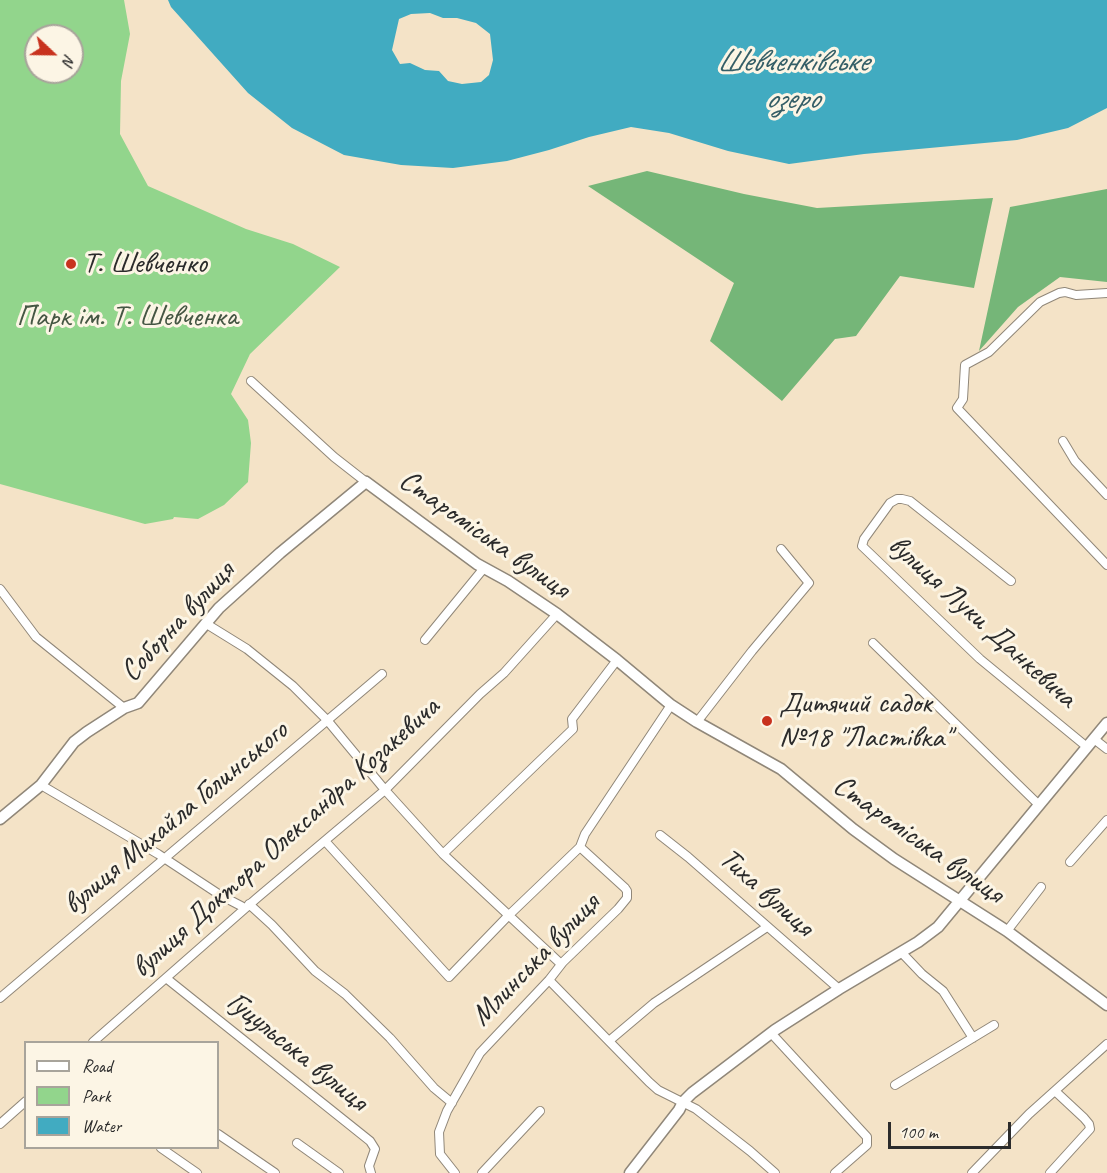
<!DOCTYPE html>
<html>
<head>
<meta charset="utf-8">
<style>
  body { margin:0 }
  #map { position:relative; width:1107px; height:1173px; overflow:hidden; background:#f4e3c7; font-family:Caveat,sans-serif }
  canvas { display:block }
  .legend { position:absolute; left:24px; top:1041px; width:195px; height:108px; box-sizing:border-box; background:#fcf5e5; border:2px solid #a8a49b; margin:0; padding:8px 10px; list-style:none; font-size:18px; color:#2b2b2b }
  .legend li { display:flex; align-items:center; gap:12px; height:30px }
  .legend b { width:30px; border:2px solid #a8a49b }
  .north { position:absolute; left:24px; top:24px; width:60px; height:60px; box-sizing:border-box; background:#fcf5e5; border:2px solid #a8a49b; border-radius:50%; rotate:112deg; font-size:16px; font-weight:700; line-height:24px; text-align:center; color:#2b2b2b }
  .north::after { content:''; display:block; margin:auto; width:21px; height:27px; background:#c8321e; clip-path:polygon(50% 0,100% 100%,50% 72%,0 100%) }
  .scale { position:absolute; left:888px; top:1122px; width:123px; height:27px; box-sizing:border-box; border:3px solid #2b2b2b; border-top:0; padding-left:8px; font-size:18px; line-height:21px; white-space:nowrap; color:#2b2b2b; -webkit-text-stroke:4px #fcf5e5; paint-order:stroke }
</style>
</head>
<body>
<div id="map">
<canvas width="1107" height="1173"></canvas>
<ul class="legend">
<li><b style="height:8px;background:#fff"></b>Road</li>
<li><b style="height:16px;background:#92d58c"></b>Park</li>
<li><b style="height:16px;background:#41abc1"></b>Water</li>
</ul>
<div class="north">N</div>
<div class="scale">100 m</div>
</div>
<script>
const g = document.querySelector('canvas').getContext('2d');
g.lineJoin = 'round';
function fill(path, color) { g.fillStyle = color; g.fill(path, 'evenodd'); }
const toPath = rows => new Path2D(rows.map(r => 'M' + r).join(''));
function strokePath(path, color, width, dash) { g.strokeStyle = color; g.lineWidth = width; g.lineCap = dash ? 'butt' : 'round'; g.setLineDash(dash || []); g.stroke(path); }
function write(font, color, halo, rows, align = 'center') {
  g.font = font + ' Caveat,sans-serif'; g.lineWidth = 6; g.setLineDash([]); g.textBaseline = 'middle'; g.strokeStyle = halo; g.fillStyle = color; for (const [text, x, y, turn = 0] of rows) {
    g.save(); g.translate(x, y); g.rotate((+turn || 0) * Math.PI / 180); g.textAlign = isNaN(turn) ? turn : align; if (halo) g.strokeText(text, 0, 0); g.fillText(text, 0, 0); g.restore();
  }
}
const green = toPath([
  [0,0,124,0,130,34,121,81,120,134,148,186,246,229,293,244,340,267,250,354,231,394,248,420,251,443,248,482,224,505,198,519,174,517,173,519,145,524,0,484],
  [36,36,72,36,72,72,36,72]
]);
const forest = toPath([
  [647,171,744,194,817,208,993,198,974,288,900,276,856,336,835,339,782,401,710,341,734,283,588,186],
  [1107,189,1107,282,1060,277,1018,307,979,351,1010,207]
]);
const water = toPath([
  [168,0,1107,0,1107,108,1068,128,1017,140,864,154,789,164,728,151,669,133,631,127,589,137,549,150,507,161,453,168,401,165,344,155,292,128,248,93,171,7],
  [430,13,443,18,457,18,476,23,490,34,493,60,489,75,481,82,462,84,448,81,439,71,425,70,410,63,400,64,392,50,399,19,411,14]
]);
const street = toPath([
  [1107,293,1076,295,1065,292,1059,293,1040,302,989,352,965,365,963,399,957,408,1107,565],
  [251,381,334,457,366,482],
  [1063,441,1075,461,1107,495],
  [1011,581,910,501,902,499,897,499,890,503,864,539,862,546,980,659,1087,747],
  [0,589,36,637,124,708],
  [205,623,247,649,293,686,327,720,385,790,443,854,561,964],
  [425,640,484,568],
  [873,643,1039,805],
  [697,722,752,651,809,583,781,549],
  [1094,739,1107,749],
  [41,785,158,854,220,895,245,908],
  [660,835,688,857,839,989],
  [325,841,449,977,508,916,580,847],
  [443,854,573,729,572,719,617,660],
  [1070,862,1107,820],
  [249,904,272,925,315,971,345,994,390,1038,434,1088,452,1103],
  [1007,931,1041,887],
  [902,953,922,974,943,991,973,1038],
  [166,978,370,1141,375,1149,369,1166,371,1173],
  [549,980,649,1082,658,1090,696,1109,750,1151,775,1173],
  [0,998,382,674],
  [771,1033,867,1137,867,1145,835,1173],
  [609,1041,654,1003,767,927],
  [93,1042,257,898,385,790,480,694,504,673,557,614],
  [895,1085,994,1025],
  [0,1124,26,1101],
  [218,1134,275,1173],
  [297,1143,339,1173],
  [161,1148,197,1173],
  [455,1173,440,1154,439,1132,447,1111,480,1053,549,980,563,962,618,909,627,898,627,891,625,888,580,847,585,834,671,705],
  [482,1173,540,1111],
  [972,1173,1029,1114,1107,1044],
  [1050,1173,1090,1129,1089,1124,1084,1118,1055,1091]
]);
const secondary = toPath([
  [0,819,41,785,74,742,87,732,124,708,138,703,219,608,280,553,366,482,477,564,508,581,557,614,617,660,671,705,697,722,781,769,853,829,894,859,1007,931,1107,1005],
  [630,1173,679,1110,683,1102,692,1093,775,1030,839,989,918,942,938,927,1107,723]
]);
const markers = [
  [71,264,6,"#c8321e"],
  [767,721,6,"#c8321e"]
];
const poiNames = [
  ["Т. Шевченко",83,264],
  ["Дитячий садок",779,704],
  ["№18 \"Ластівка\"",779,738]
];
const parkNames = [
  ["Парк ім. Т. Шевченка",127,317]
];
const streetNames = [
  ["Староміська вулиця",484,535,35],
  ["Соборна вулиця",178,622,-47],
  ["вулиця Луки Данкевича",982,622,42],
  ["вулиця Михайла Голинського",176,818,-40],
  ["вулиця Доктора Олександра Козакевича",286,838,-42],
  ["Староміська вулиця",918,840,35],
  ["Тиха вулиця",766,893,42],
  ["Млинська вулиця",536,960,-46],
  ["Гуцульська вулиця",297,1052,39]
];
const waterNames = [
  ["Шевченківське",792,63],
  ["озеро",792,100]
];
fill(green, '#92d58c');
fill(forest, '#75b678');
fill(water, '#41abc1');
strokePath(street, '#908779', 10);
strokePath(secondary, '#908779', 13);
strokePath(street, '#fff', 8);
strokePath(secondary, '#fff', 10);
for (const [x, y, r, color] of markers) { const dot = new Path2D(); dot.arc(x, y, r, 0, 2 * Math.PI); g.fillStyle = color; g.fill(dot); strokePath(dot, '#fcf5e5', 2); }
write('30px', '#2b2b2b', '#fcf5e5', poiNames, 'left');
write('30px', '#455643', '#fcf5e5', parkNames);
write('30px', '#2b2b2b', '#fcf5e5', streetNames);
write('italic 32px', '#345e67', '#fcf5e5', waterNames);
</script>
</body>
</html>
